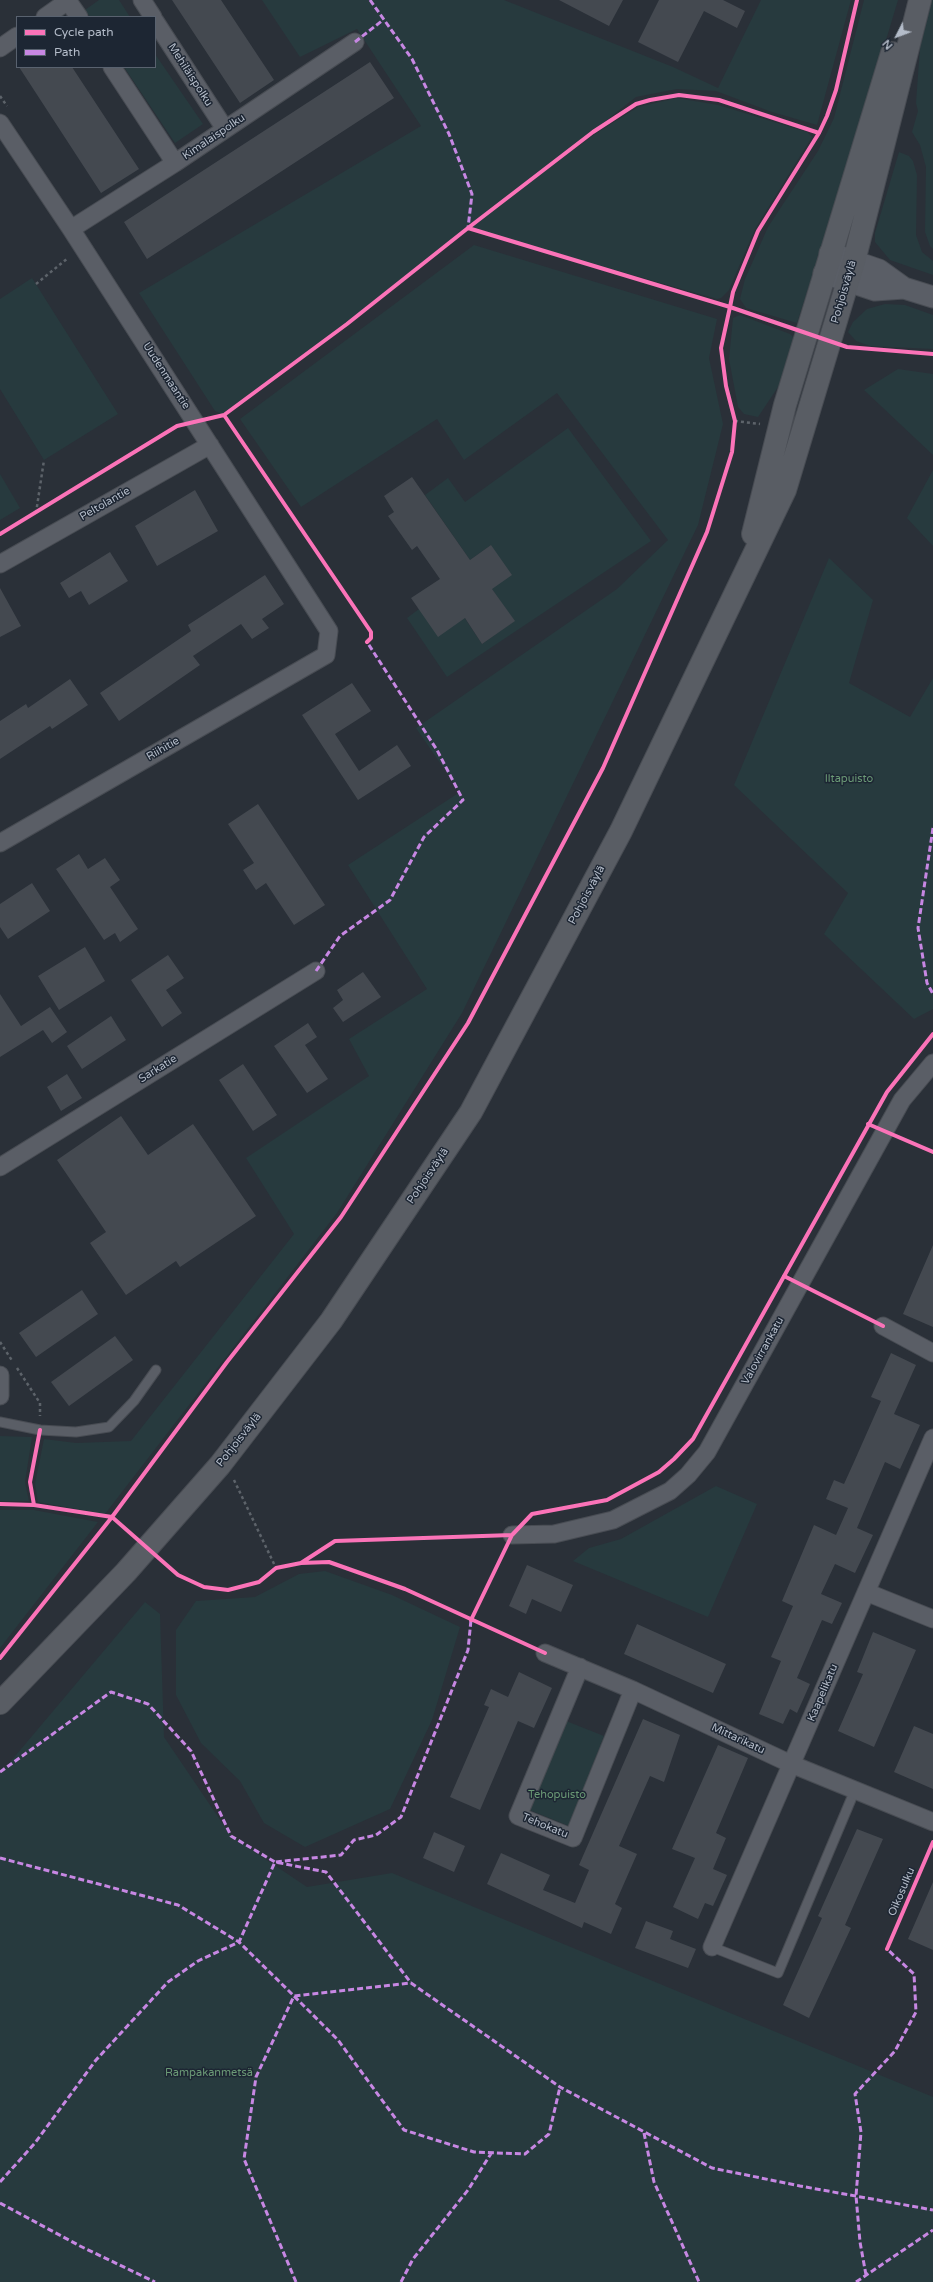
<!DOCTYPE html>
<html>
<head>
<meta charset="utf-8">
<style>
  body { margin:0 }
  #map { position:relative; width:933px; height:2282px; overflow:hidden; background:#2a3038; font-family:"Varela Round",sans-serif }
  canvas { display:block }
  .legend { position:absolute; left:16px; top:16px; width:140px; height:52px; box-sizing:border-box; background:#1d2633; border:1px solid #59626f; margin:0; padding:5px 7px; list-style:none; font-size:12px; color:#b4bcc9 }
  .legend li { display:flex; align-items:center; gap:8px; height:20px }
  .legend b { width:20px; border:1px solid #59626f }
  .north { position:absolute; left:877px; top:16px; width:40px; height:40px; -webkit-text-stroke:3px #1d2633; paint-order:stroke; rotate:228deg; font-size:11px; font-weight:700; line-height:16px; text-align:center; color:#b4bcc9 }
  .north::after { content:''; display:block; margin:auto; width:14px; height:18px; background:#b4bcc9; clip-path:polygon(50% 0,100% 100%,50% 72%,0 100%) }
</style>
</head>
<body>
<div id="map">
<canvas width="933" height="2282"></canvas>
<ul class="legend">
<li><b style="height:5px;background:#fb73b8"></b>Cycle path</li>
<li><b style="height:5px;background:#c787e3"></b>Path</li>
</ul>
<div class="north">N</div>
</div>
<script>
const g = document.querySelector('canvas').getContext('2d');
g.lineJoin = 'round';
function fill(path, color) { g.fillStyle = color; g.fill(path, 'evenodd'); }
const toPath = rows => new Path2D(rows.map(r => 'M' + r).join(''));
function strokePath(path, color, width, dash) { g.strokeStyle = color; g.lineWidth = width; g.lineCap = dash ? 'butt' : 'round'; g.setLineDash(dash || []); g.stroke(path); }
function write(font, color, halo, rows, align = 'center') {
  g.font = font + ' "Varela Round",sans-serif'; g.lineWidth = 3; g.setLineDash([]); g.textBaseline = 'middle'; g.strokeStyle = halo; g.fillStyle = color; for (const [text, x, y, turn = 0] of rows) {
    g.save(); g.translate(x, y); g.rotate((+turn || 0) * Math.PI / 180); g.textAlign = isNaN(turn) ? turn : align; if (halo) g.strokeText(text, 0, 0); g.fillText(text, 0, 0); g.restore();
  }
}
const green = toPath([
  [99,0,119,0,130,17,90,17,85,10],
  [262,0,504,0,673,67,718,88,761,0,851,0,817,125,772,112,716,91,677,89,636,97,499,205,595,134,638,107,677,98,718,105,807,132,812,137,755,229,729,290,721,298,717,299,468,228,347,324,224,415,215,411,139,293,421,126,357,29,300,57],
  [864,0,898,0,851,157,797,323,746,308,740,299,745,279,768,227,818,151,834,118],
  [932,0,933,0,933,249,930,246,925,232,926,167,920,145,912,132,918,111,916,103,920,47],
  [155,54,203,124,175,143,124,67,155,67],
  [899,152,909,156,913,161,917,175,916,235,922,252,933,261,933,275,890,260,875,242,875,233],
  [474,245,717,319,709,358,723,424,698,525,462,1013,337,1213,105,1514,38,1502,35,1484,44,1439,76,1443,131,1441,294,1234,246,1158,369,1076,349,1039,427,989,348,865,460,792,416,728,617,589,668,540,557,393,464,460,437,419,301,507,240,419],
  [32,278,118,414,44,460,0,389,0,299],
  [885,304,905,305,933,315,933,349,870,346,856,341,848,332,853,322,867,309],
  [740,315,790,334,794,338,780,384,758,417,744,414,738,407,729,359,733,318],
  [898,369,933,374,933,455,864,390],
  [568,428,651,541,447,677,407,618,419,609,462,614,482,644,514,621,492,589,491,545,470,560,425,495,448,478,465,502],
  [933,470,933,546,907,518],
  [0,474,20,508,0,520],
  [829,558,873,600,849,683,910,717,933,678,933,1009,914,1019,824,934,848,893,734,785],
  [0,1436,32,1437,25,1482,29,1501,0,1501],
  [716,1486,757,1504,708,1617,573,1561,589,1548,621,1539],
  [0,1510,34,1510,98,1522,0,1648],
  [325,1571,392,1595,460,1627,432,1720,390,1809,305,1847,264,1823,240,1781,201,1743,176,1695,176,1630,196,1601,255,1597,299,1574],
  [145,1602,160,1614,164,1737,231,1836,307,1887,392,1873,933,2097,933,2282,0,2282,0,1774],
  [566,1721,604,1736,569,1826,527,1809]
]);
const building = toPath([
  [172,0,221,0,274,80,240,103],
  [559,0,623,0,609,26],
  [659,0,723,0,745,11,737,28,704,11,678,62,638,42],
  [370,62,394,98,147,259,124,222],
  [19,67,72,67,139,169,101,193],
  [412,477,470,560,491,545,512,575,492,589,515,621,482,644,465,618,438,637,411,598,440,579,417,546,412,550,388,516,394,512,384,496],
  [195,490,218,531,157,566,135,526],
  [110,552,128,581,89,605,81,591,69,598,60,583],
  [265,575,284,604,262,619,269,628,252,639,241,624,193,656,200,665,119,721,100,693,191,631,188,625],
  [0,588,21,626,0,637],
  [70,679,88,705,52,729,50,726,0,759,0,721,26,704,28,708],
  [352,683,371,711,335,734,359,771,397,745,411,766,358,800,302,715],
  [258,804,325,905,294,925,266,883,256,890,243,870,254,863,228,824],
  [79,854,88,869,105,858,120,880,110,887,138,929,120,942,115,933,104,940,56,869],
  [32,883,50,911,8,939,0,927,0,904],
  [85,947,105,981,59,1010,38,976],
  [168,955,184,978,166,990,182,1013,162,1027,131,980],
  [363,972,381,997,343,1022,333,1008,343,1000,337,990],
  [0,994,21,1026,50,1007,67,1032,52,1043,43,1030,0,1057],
  [111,1016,126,1040,82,1069,67,1046],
  [308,1023,317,1037,305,1045,328,1079,307,1093,274,1046],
  [243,1064,277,1115,253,1131,219,1080],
  [67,1074,82,1098,61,1111,47,1087],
  [121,1116,148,1155,193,1124,256,1216,180,1267,176,1261,126,1295,90,1243,106,1232,57,1160],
  [933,1245,933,1327,903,1314],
  [82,1290,98,1314,36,1357,19,1333],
  [115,1336,133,1360,69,1406,51,1382],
  [891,1353,916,1365,894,1414,920,1425,900,1469,885,1462,857,1528,873,1535,855,1573,835,1564,821,1594,842,1603,832,1624,822,1620,797,1678,810,1684,797,1713,790,1709,783,1724,759,1714,781,1661,771,1657,793,1606,782,1601,814,1525,836,1535,848,1508,826,1499,834,1480,844,1484,854,1462,881,1401,871,1397],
  [527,1565,573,1585,561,1612,532,1599,526,1614,509,1606],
  [637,1624,726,1664,713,1693,624,1654],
  [873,1632,916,1650,874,1747,838,1731,863,1674,857,1672],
  [519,1672,552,1688,534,1728,518,1721,480,1810,450,1797,489,1707,484,1705,491,1689,508,1697],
  [643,1719,680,1735,664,1782,650,1776,619,1846,637,1854,615,1904,622,1908,611,1934,584,1922,582,1928,487,1884,501,1853,550,1875,543,1890,575,1903,589,1870,579,1865],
  [914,1726,933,1734,933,1789,894,1772],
  [718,1745,748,1758,716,1833,726,1838,713,1869,727,1875,713,1906,705,1903,698,1919,673,1907,695,1858,672,1849],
  [857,1829,883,1839,845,1925,851,1928,809,2018,783,2005,822,1918,818,1916],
  [434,1832,465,1846,454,1872,423,1858],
  [933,1882,933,1950,908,1939],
  [646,1921,673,1931,670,1939,696,1949,688,1968,635,1948]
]);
const path = toPath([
  [0,96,7,106],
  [36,284,68,258],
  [735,421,760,424],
  [36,513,44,460],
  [0,1342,13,1362],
  [17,1368,40,1403,40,1416],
  [234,1480,276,1568]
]);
const service = toPath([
  [0,1422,40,1430,76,1432,109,1427,134,1401,156,1370],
  [712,1947,778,1973,855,1790]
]);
const minor = toPath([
  [142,0,153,17],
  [68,1,79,17],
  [45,17,69,0],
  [155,21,225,129],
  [0,48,17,36],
  [112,67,175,163],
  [0,123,71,229,329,631,326,655,0,843],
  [71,229,175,163,355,42],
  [0,564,210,445],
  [0,1167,316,971],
  [883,1326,933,1353],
  [0,1375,0,1396],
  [512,1535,554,1534,613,1520,670,1491,688,1475,707,1452,902,1100,933,1063],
  [866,1592,933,1619],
  [545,1653,633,1690,791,1764,933,1822],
  [580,1667,518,1816,573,1838,633,1690],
  [712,1947,933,1438]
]);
const tertiary = toPath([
  [830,253,879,270,904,288,933,297],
  [824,273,875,290,904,288]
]);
const secondary = toPath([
  [753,534,785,405,892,53],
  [0,1703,126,1572,220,1465,331,1321,471,1112,621,831,785,490,854,261,920,0]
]);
const quiet = toPath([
  [370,0,412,59,449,134,472,194,468,228],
  [355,42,383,20],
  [933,828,918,928,927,983,933,994],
  [316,971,340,936,390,900,424,837,463,800,437,750,367,642],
  [0,1772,111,1692,148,1704,191,1751,231,1836,275,1862,326,1872,411,1983],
  [0,1858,178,1905,239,1942,294,1996,411,1983,560,2087,712,2168,800,2186,933,2210],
  [644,2133,654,2182,699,2282],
  [0,2182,35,2143,96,2060,168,1982,198,1961,239,1942,275,1862,341,1855,354,1840,376,1835,401,1817,468,1650,471,1620],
  [0,2203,80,2246,155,2282],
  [866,2275,860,2242,856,2196,861,2132,855,2094,895,2051,916,2012,914,1974,887,1949],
  [296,2282,244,2159,256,2077,294,1996,338,2040,404,2130,474,2152,525,2154,549,2134,560,2087],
  [401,2282,413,2259,468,2190,492,2152],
  [856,2282,933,2230]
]);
const cycleway = toPath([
  [468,228,593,132,636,104,650,100,679,95,719,100,819,133],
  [224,415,371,632,371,638,367,642],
  [0,534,177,426,224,415,347,324,468,228,730,307,733,292,758,231,819,133,827,116,836,90,857,0],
  [868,1124,933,1152],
  [784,1276,883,1326],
  [0,1504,34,1505,112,1517,178,1575,204,1587,228,1590,259,1582,276,1568,301,1563,329,1562,405,1589,545,1653],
  [34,1505,30,1482,40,1430],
  [301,1563,335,1541,512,1535],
  [471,1620,512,1535,532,1514,607,1500,659,1472,674,1459,693,1439,887,1092,933,1034],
  [0,1658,112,1517,227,1362,341,1217,468,1023,603,768,707,532,732,452,735,421,726,386,721,348,730,307,847,347,933,354],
  [887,1949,933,1842]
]);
const streetNames = [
  ["Mehiläispolku",190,75,57],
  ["Kimalaispolku",214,137,-34],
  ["Pohjoisväylä",844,292,-74],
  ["Uudenmaantie",166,376,57],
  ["Peltolantie",105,504,-30],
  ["Riihitie",163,749,-30],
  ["Pohjoisväylä",587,895,-62],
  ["Sarkatie",158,1069,-32],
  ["Pohjoisväylä",428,1176,-56],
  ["Valovirrankatu",763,1351,-61],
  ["Pohjoisväylä",239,1440,-52],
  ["Kaapelikatu",823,1693,-67],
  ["Mittarikatu",738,1739,25],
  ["Tehokatu",545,1826,22],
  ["Oikosulku",902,1892,-67]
];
const parkNames = [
  ["Iltapuisto",849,779],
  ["Tehopuisto",557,1795],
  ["Rampakanmetsä",209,2073]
];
fill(green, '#273a3e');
fill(building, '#444950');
strokePath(service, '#484c53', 11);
strokePath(minor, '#484c53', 19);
strokePath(tertiary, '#484c53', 23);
strokePath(secondary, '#484c53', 24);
strokePath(path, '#5d636a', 2.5, [3, 3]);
strokePath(service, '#5a5e66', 9);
strokePath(minor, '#5a5e66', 17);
strokePath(tertiary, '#5a5e66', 21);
strokePath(secondary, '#595d64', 22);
strokePath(quiet, '#c787e3', 3, [6, 3]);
strokePath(cycleway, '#fb73b8', 4);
write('11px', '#b4bcc9', '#1d2633', streetNames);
write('11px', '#6b9a76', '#1d2633', parkNames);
</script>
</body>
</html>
